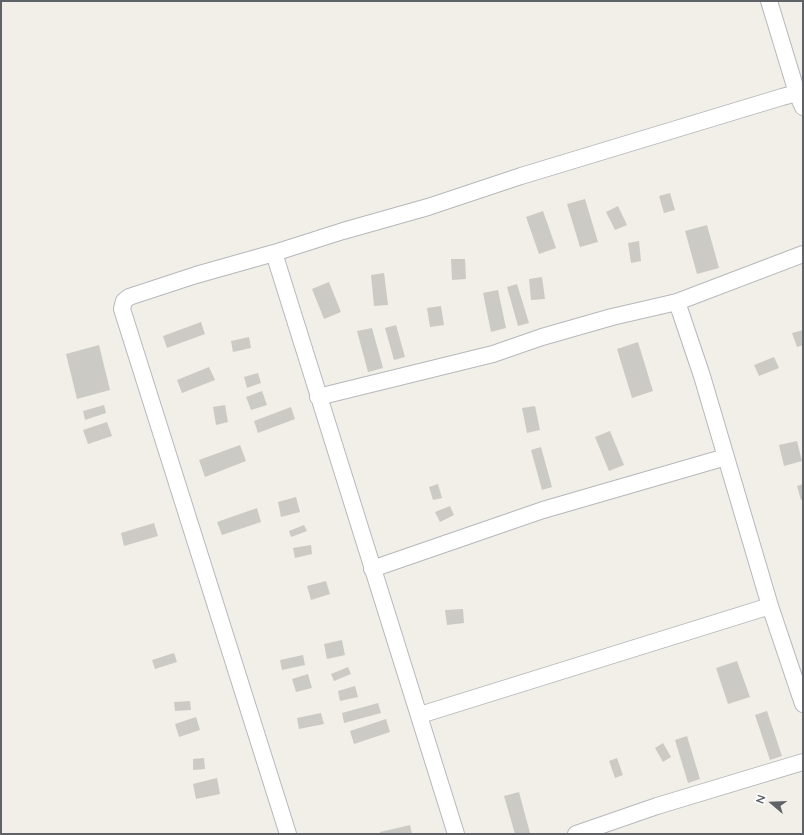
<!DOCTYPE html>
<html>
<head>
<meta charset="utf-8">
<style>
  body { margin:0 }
  #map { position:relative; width:804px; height:835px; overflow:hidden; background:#f1efe8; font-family:Lato,sans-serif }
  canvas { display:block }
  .frame { position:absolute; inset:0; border:2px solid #5f6368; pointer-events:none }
  .north { position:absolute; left:752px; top:783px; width:40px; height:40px; -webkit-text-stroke:3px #fff; paint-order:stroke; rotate:289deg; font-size:11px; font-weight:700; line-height:16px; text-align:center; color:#5f6368 }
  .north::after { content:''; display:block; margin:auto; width:14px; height:18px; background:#5f6368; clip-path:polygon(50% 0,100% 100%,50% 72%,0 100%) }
</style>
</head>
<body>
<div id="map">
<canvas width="804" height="835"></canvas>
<div class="frame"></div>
<div class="north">N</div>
</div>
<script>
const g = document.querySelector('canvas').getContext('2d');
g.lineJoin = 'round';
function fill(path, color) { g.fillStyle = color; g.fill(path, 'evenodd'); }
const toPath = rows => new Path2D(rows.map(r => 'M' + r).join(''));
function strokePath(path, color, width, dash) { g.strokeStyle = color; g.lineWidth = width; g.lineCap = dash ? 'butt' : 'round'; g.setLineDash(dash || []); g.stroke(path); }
const building = toPath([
  [670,193,675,210,664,213,659,196],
  [585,199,598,242,580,247,567,204],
  [618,206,627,225,615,230,606,212],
  [543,211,556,248,539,254,526,217],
  [707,225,719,268,697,274,685,231],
  [639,241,641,261,631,263,628,243],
  [451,259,465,259,466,279,452,280],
  [384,273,388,305,374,306,371,275],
  [542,277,545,299,531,300,529,279],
  [329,282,341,312,324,319,312,289],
  [517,284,529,323,518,326,507,287],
  [498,290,506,328,491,332,483,293],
  [441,306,444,325,430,327,427,308],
  [201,322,205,334,167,348,163,336],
  [396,325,405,357,394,360,385,328],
  [372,328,383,368,368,372,357,331],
  [803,330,803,345,797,347,792,333],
  [249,337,251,348,233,352,231,341],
  [638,342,653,391,632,398,617,349],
  [99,345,110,390,77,399,66,354],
  [774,357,779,368,759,376,754,365],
  [209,367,215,380,182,393,177,380],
  [258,373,261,383,247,388,244,377],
  [262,391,267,405,251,410,246,397],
  [104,405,106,413,85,420,83,411],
  [225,405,228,422,216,425,213,407],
  [535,406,540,430,527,433,522,408],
  [291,407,295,419,258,433,254,421],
  [107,422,112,436,88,444,83,430],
  [610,431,624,465,609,471,595,437],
  [797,441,802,461,784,466,779,445],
  [240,445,246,461,205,477,199,460],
  [541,447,552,487,542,490,531,450],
  [438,484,442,498,433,500,429,487],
  [803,484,803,500,801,500,797,486],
  [296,497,300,512,281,517,278,502],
  [450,506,454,515,440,522,435,512],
  [257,508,261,522,222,535,217,522],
  [154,523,158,536,124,546,121,533],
  [304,525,307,531,291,537,289,531],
  [311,545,312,554,295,558,293,548],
  [326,581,330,594,311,600,307,586],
  [463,609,464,623,447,625,445,610],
  [342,640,345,655,327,659,324,644],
  [174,653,177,662,155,669,152,660],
  [303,655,305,665,282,670,280,660],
  [737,661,750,697,728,704,716,668],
  [348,667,351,674,334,681,331,674],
  [308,674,312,688,296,692,292,679],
  [355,686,358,697,340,701,338,691],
  [190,701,191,710,175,711,174,702],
  [378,703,381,713,344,723,342,713],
  [767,711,782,756,770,760,755,715],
  [321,713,324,724,299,729,297,718],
  [196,717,200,730,179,737,175,724],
  [386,719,390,732,354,744,350,731],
  [687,736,700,779,688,783,675,740],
  [663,743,671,757,663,762,655,748],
  [204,758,205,769,193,770,193,759],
  [617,758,623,775,615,778,609,761],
  [217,778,220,794,196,799,193,784],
  [519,792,530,833,528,834,515,834,504,796],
  [410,825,412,834,380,834,380,832]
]);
const minor = toPath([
  [769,1,797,93],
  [274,253,456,834],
  [677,302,702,376,770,606,803,704],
  [318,397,493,354,542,337,612,317,677,302,803,254],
  [372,569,543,510,726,457],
  [420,715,770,606],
  [288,834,122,309,124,301,129,297,196,275,274,253,343,231,428,207,521,176,782,97,797,93,803,107],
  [576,834,657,806,803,762]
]);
fill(building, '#cccac5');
strokePath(minor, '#b5b8bc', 18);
strokePath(minor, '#fff', 16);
</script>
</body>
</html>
